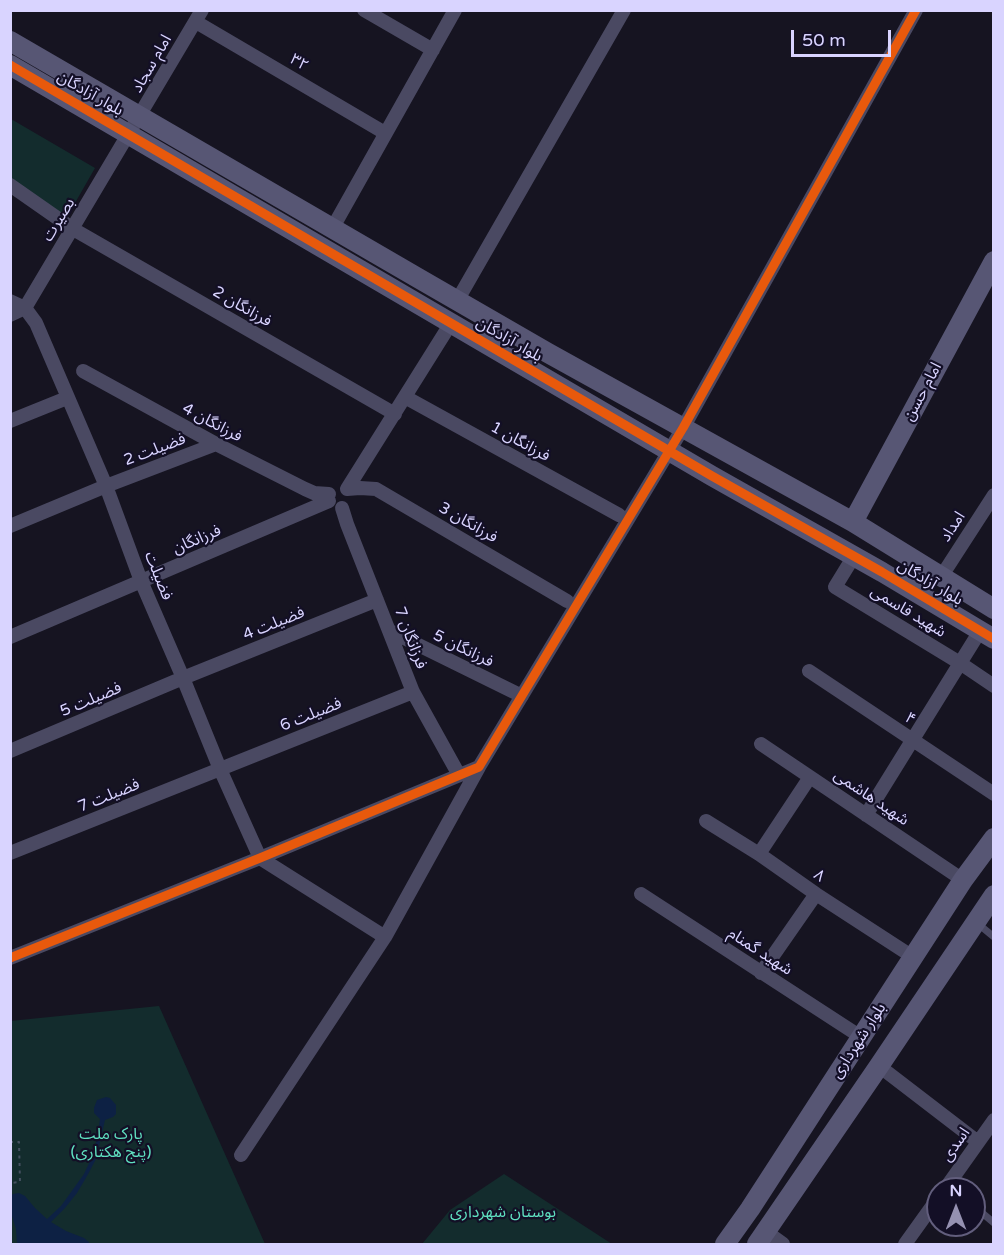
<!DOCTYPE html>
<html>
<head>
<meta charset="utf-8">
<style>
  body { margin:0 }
  #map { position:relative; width:1004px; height:1255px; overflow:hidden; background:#161421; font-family:"Varela Round",sans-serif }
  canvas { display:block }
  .frame { position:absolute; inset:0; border:12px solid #d9d4ff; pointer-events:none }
  .north { position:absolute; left:926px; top:1177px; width:60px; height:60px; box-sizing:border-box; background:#130f26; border:2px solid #625e7d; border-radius:50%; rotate:0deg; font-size:16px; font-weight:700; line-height:24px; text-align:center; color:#d9d4ff }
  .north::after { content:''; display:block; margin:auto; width:21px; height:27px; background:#9591b1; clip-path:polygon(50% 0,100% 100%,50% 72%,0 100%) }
  .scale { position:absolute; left:791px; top:30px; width:100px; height:27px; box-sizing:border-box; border:3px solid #d9d4ff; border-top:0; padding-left:8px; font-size:18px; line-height:21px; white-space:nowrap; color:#d9d4ff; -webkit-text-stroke:4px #130f26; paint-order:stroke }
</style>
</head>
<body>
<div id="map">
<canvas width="1004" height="1255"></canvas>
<div class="frame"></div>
<div class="north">N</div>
<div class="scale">50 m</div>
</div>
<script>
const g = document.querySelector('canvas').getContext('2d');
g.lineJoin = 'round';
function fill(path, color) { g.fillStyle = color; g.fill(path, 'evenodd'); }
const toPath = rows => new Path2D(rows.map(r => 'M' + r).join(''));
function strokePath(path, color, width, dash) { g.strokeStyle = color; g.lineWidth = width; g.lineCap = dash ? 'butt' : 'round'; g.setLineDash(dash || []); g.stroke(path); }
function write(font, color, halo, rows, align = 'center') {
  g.font = font + ' "Varela Round","Noto Sans Arabic",sans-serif'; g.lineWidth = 4.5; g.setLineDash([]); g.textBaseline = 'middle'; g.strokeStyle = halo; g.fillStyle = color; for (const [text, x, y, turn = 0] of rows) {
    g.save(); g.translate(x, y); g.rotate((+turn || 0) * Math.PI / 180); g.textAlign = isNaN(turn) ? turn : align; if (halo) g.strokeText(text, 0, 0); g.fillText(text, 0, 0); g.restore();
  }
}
const green = toPath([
  [11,119,95,168,67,217,11,185],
  [159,1006,265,1244,11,1244,10,1021],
  [504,1174,612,1244,422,1244,450,1210]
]);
const water = toPath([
  [106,1097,110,1098,116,1105,116,1114,113,1117,105,1120,96,1159,87,1176,77,1193,65,1208,51,1222,66,1231,84,1238,89,1242,89,1244,17,1244,16,1229,11,1213,11,1196,13,1194,19,1193,25,1196,35,1208,47,1219,61,1206,84,1174,92,1157,97,1139,100,1119,94,1113,94,1108,97,1100]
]);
const path = toPath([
  [10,1142,19,1142,20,1182,10,1183]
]);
const lane = toPath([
  [977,923,994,937],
  [974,1206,994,1223]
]);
const street = toPath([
  [364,10,433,50],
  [196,22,385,133],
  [10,185,73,229,395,414],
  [332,229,455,10],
  [10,301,25,308,36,323,106,486,141,581,183,678,220,769,260,858,385,937],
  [457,301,624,10],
  [10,315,25,308,202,10],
  [83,371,216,444,305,489,314,493,329,494],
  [405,397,619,515],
  [10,421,67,398],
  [347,489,360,488,376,489,567,601],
  [347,489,451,323],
  [342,508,347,524,413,692,459,775],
  [10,526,106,486,216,444],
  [854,556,835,587,960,663,994,686],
  [941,577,994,495],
  [390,631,522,696],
  [10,637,329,501],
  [809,671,994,794],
  [761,744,963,880],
  [10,751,183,678,377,600],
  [866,815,980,631],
  [706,821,759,854,816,894,913,957],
  [10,853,413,692],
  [759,854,810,777],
  [641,894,861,1037],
  [10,958,260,858,479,767,683,428,916,10],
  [761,973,816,894],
  [879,1066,978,1142],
  [241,1155,385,937,479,767],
  [945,1189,994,1120],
  [765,1231,783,1244],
  [905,1244,938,1198]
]);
const secondary = toPath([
  [10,41,418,278,548,353,853,522,994,609],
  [10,65,712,476,882,572,994,639],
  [853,522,994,261],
  [725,1244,750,1209,963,880,994,838],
  [757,1244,879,1066,994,895]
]);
const cycleway = toPath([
  [10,65,712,476,882,572,994,639],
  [10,958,260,858,479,767,683,428,916,10]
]);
const streetNames = [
  ["۳۲",299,63,31],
  ["امام سجاد",152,64,-60],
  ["بلوار آزادگان",90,94,30],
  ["بصیرت",59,220,-59],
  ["فرزانگان 2",242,307,30],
  ["بلوار آزادگان",509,340,30],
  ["امام حسن",923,392,-62],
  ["فرزانگان 4",212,423,28],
  ["فرزانگان 1",520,442,29],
  ["فضیلت 2",155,450,-21],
  ["فرزانگان 3",468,523,30],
  ["امداد",953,527,-57],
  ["فرزانگان",197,540,-23],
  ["فضیلت",158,576,68],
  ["بلوار آزادگان",930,583,31],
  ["شهید قاسمی",908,612,31],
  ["فضیلت 4",274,624,-22],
  ["فرزانگان 7",410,638,69],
  ["فرزانگان 5",463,649,26],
  ["فضیلت 5",91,700,-23],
  ["فضیلت 6",311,715,-22],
  ["۴",910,719,34],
  ["فضیلت 7",109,796,-22],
  ["شهید هاشمی",871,798,34],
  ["۸",819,876,34],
  ["شهید گمنام",760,952,33],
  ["بلوار شهرداری",859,1041,-57],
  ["اسدی",956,1145,-55]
];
const parkNames = [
  ["پارک ملت",111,1135],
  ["(پنج هکتاری)",111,1153],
  ["بوستان شهرداری",503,1213]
];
fill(green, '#132c2d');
fill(water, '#0d2144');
strokePath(path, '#44505f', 2, [3, 4.5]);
strokePath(lane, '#4a4962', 7);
strokePath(street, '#4a4962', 14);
strokePath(secondary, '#575674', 20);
strokePath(cycleway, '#e8590c', 9);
write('16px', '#d9d4ff', '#130f26', streetNames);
write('16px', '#5fe0c0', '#130f26', parkNames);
</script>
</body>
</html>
